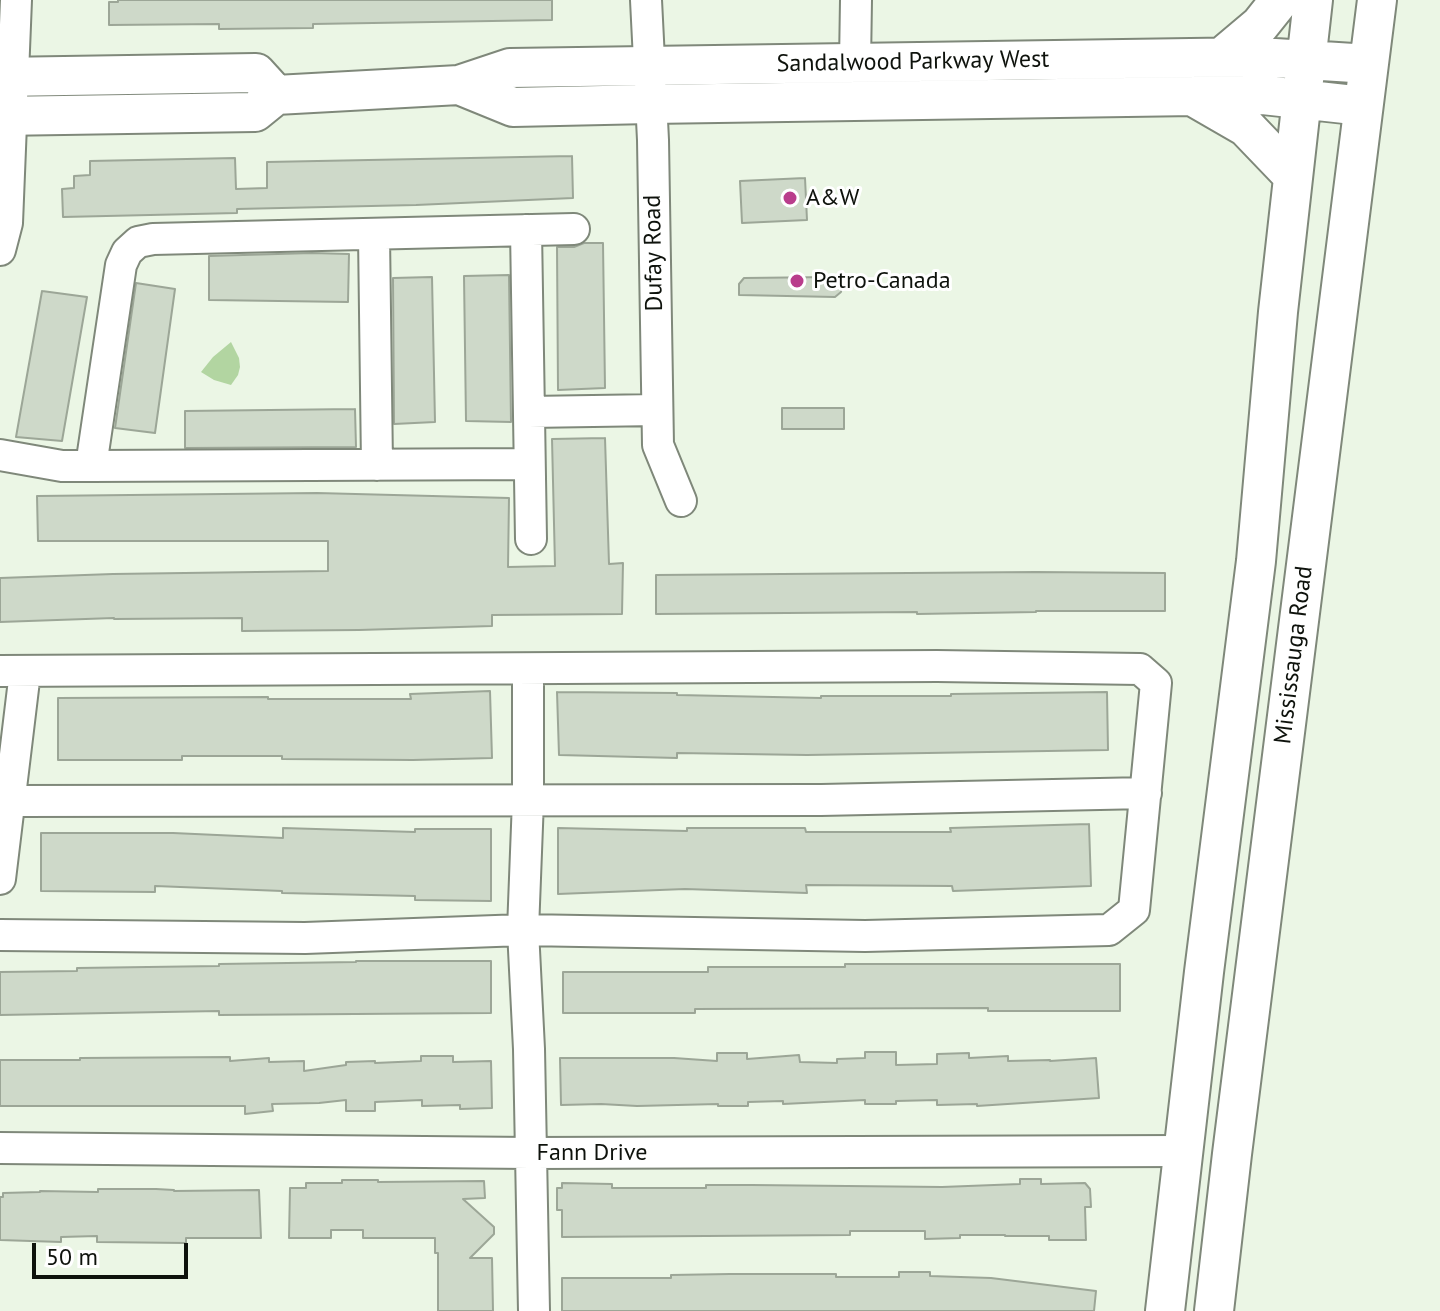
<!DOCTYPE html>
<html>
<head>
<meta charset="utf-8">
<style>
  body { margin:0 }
  #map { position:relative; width:1440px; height:1311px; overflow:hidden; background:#ebf6e5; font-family:"PT Sans",sans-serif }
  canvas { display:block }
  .scale { position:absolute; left:32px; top:1243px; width:156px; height:36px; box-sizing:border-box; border:4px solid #0e120c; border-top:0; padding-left:10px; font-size:24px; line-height:28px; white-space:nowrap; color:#0e120c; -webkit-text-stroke:6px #fff; paint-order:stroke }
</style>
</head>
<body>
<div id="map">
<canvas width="1440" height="1311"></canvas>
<div class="scale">50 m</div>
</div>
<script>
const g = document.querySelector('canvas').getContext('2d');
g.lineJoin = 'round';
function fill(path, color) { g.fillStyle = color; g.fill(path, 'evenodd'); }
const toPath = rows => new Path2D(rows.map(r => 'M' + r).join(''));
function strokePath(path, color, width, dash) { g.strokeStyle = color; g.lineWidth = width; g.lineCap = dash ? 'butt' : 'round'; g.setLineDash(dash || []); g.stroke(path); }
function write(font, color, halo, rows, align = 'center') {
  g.font = font + ' "PT Sans",sans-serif'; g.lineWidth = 6; g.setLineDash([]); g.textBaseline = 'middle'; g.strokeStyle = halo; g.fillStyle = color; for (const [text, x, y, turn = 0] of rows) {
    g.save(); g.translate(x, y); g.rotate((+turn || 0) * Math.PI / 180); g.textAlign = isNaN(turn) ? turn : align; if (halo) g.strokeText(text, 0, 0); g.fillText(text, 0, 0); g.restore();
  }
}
const green = toPath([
  [231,342,239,358,240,367,238,375,231,385,214,380,201,372,213,357]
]);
const building = toPath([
  [118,0,552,0,552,20,313,24,313,28,219,29,219,24,109,25,109,2,118,2,118,0],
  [572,156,573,198,416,205,237,209,237,213,63,217,62,189,74,188,74,176,90,175,90,161,235,158,236,189,267,188,267,162,572,156],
  [805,178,807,220,742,223,740,181,805,178],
  [584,243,603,243,605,388,558,390,557,247,574,247,584,243],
  [312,253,349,254,348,302,209,300,209,256,312,253],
  [509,275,511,422,466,421,464,276,509,275],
  [432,277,435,422,394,424,393,278,432,277],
  [831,277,842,284,841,292,835,297,739,295,739,284,744,278,831,277],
  [136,283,175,289,155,433,115,428,136,283],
  [42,291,87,297,62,441,16,437,42,291],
  [782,408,844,408,844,429,782,429,782,408],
  [355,409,356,447,185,448,185,411,355,409],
  [605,438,609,564,623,563,622,614,492,615,492,626,359,630,242,631,242,618,114,619,114,618,0,622,0,578,113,574,328,571,328,541,38,541,37,496,317,493,509,498,508,567,555,566,552,439,605,438],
  [1035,572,1165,573,1165,611,1036,611,1036,612,917,614,917,612,656,614,656,575,1035,572],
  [490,691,492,758,413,760,282,759,282,756,182,756,182,760,58,760,58,698,268,697,268,699,411,699,410,694,490,691],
  [557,692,677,693,677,695,821,698,821,696,951,696,951,694,1107,692,1108,750,807,755,677,753,677,758,559,755,557,692],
  [1089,824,1091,886,953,891,952,886,806,885,807,893,685,889,558,894,558,828,687,831,687,828,805,828,806,832,951,832,950,828,1089,824],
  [283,828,415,832,415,829,491,829,491,901,415,900,415,896,282,893,282,891,155,886,155,892,41,891,41,833,173,833,283,838,283,828],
  [356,961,491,961,491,1013,219,1015,219,1011,0,1015,0,972,77,971,77,968,219,966,219,964,356,962,356,961],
  [845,964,1120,964,1120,1011,988,1011,988,1008,695,1009,695,1013,563,1013,563,972,708,972,708,967,845,967,845,964],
  [865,1052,896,1052,896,1065,937,1064,937,1054,969,1053,969,1058,1008,1056,1008,1061,1050,1060,1050,1061,1096,1058,1099,1098,977,1106,977,1104,937,1105,937,1100,896,1101,896,1104,865,1104,865,1100,783,1104,783,1101,748,1102,748,1106,718,1106,718,1104,637,1106,601,1104,561,1105,560,1058,674,1058,717,1061,717,1053,747,1053,747,1059,799,1055,800,1062,837,1063,837,1059,865,1058,865,1052],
  [421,1056,453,1056,453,1062,491,1061,492,1108,460,1109,460,1105,422,1106,422,1100,375,1102,375,1111,346,1111,346,1100,319,1103,272,1104,273,1111,245,1114,245,1106,0,1106,0,1060,80,1060,80,1058,230,1057,230,1061,269,1058,269,1062,304,1061,304,1071,346,1065,346,1062,375,1061,375,1063,421,1061,421,1056],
  [1020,1179,1041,1179,1041,1184,1085,1183,1090,1189,1091,1207,1085,1207,1086,1240,1049,1240,1049,1236,1005,1236,1005,1235,960,1235,960,1238,925,1239,925,1231,850,1231,850,1235,562,1237,562,1210,557,1210,557,1188,562,1188,562,1183,612,1184,612,1188,706,1188,706,1185,752,1185,942,1187,1020,1184,1020,1179],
  [342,1180,378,1180,378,1182,484,1181,485,1198,463,1199,494,1227,494,1234,470,1258,492,1258,493,1311,438,1311,438,1253,435,1253,435,1238,363,1238,363,1230,331,1230,331,1238,289,1238,290,1188,306,1188,306,1183,342,1183,342,1180],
  [98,1189,156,1189,174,1190,174,1191,259,1190,261,1238,186,1238,186,1243,97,1242,97,1236,61,1237,61,1242,0,1240,0,1197,3,1197,3,1193,40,1192,40,1191,98,1192,98,1189],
  [899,1272,930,1272,930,1276,991,1278,1096,1291,1094,1311,562,1311,562,1278,671,1278,671,1275,730,1274,836,1274,836,1277,899,1277,899,1272]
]);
const minor = toPath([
  [646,0,653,140,658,445,681,501],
  [855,63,856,0],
  [526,230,531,539],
  [374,235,377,465],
  [0,250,7,223,16,0],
  [529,412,657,410],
  [0,455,62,466,91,466,529,464],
  [91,466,121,265,127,252,138,242,153,239,574,229],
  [528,670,528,800,523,930,529,1049,534,1311],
  [0,671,937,666,1140,669,1156,683,1134,910,1109,930,865,936,523,930,305,938,0,935],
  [9,801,821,800,1146,793],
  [0,879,25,672],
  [0,1148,530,1153,1183,1151]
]);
const major = toPath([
  [1222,57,1260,25,1280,0],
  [0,77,256,73,276,95],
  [459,85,513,107,650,104,1263,95,1363,106],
  [1194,97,1246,127,1293,176],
  [0,116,255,112,276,95,459,85,510,68,1259,57,1369,64],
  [1165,1311,1204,972,1256,561,1278,312,1313,0],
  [1214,1311,1232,1154,1377,0]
]);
const markers = [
  [790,198,8,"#b93d8c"],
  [797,281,8,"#b93d8c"]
];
const streetNames = [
  ["Sandalwood Parkway West",913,62,-1],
  ["Dufay Road",654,253,-91],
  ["Mississauga Road",1294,655,-83],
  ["Fann Drive",592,1153]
];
const poiNames = [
  ["A&W",806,198],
  ["Petro-Canada",813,281]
];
fill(green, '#b2d5a1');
fill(building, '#ced9c9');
strokePath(building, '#9ca697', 2);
strokePath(minor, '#7f887a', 34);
strokePath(major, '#7f887a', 42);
strokePath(minor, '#fff', 30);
strokePath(major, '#fff', 38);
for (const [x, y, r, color] of markers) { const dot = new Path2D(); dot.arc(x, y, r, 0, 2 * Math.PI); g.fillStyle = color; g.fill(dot); strokePath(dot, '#fff', 3); }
write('24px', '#0e120c', '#fff', streetNames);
write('24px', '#0e120c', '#fff', poiNames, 'left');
</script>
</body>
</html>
